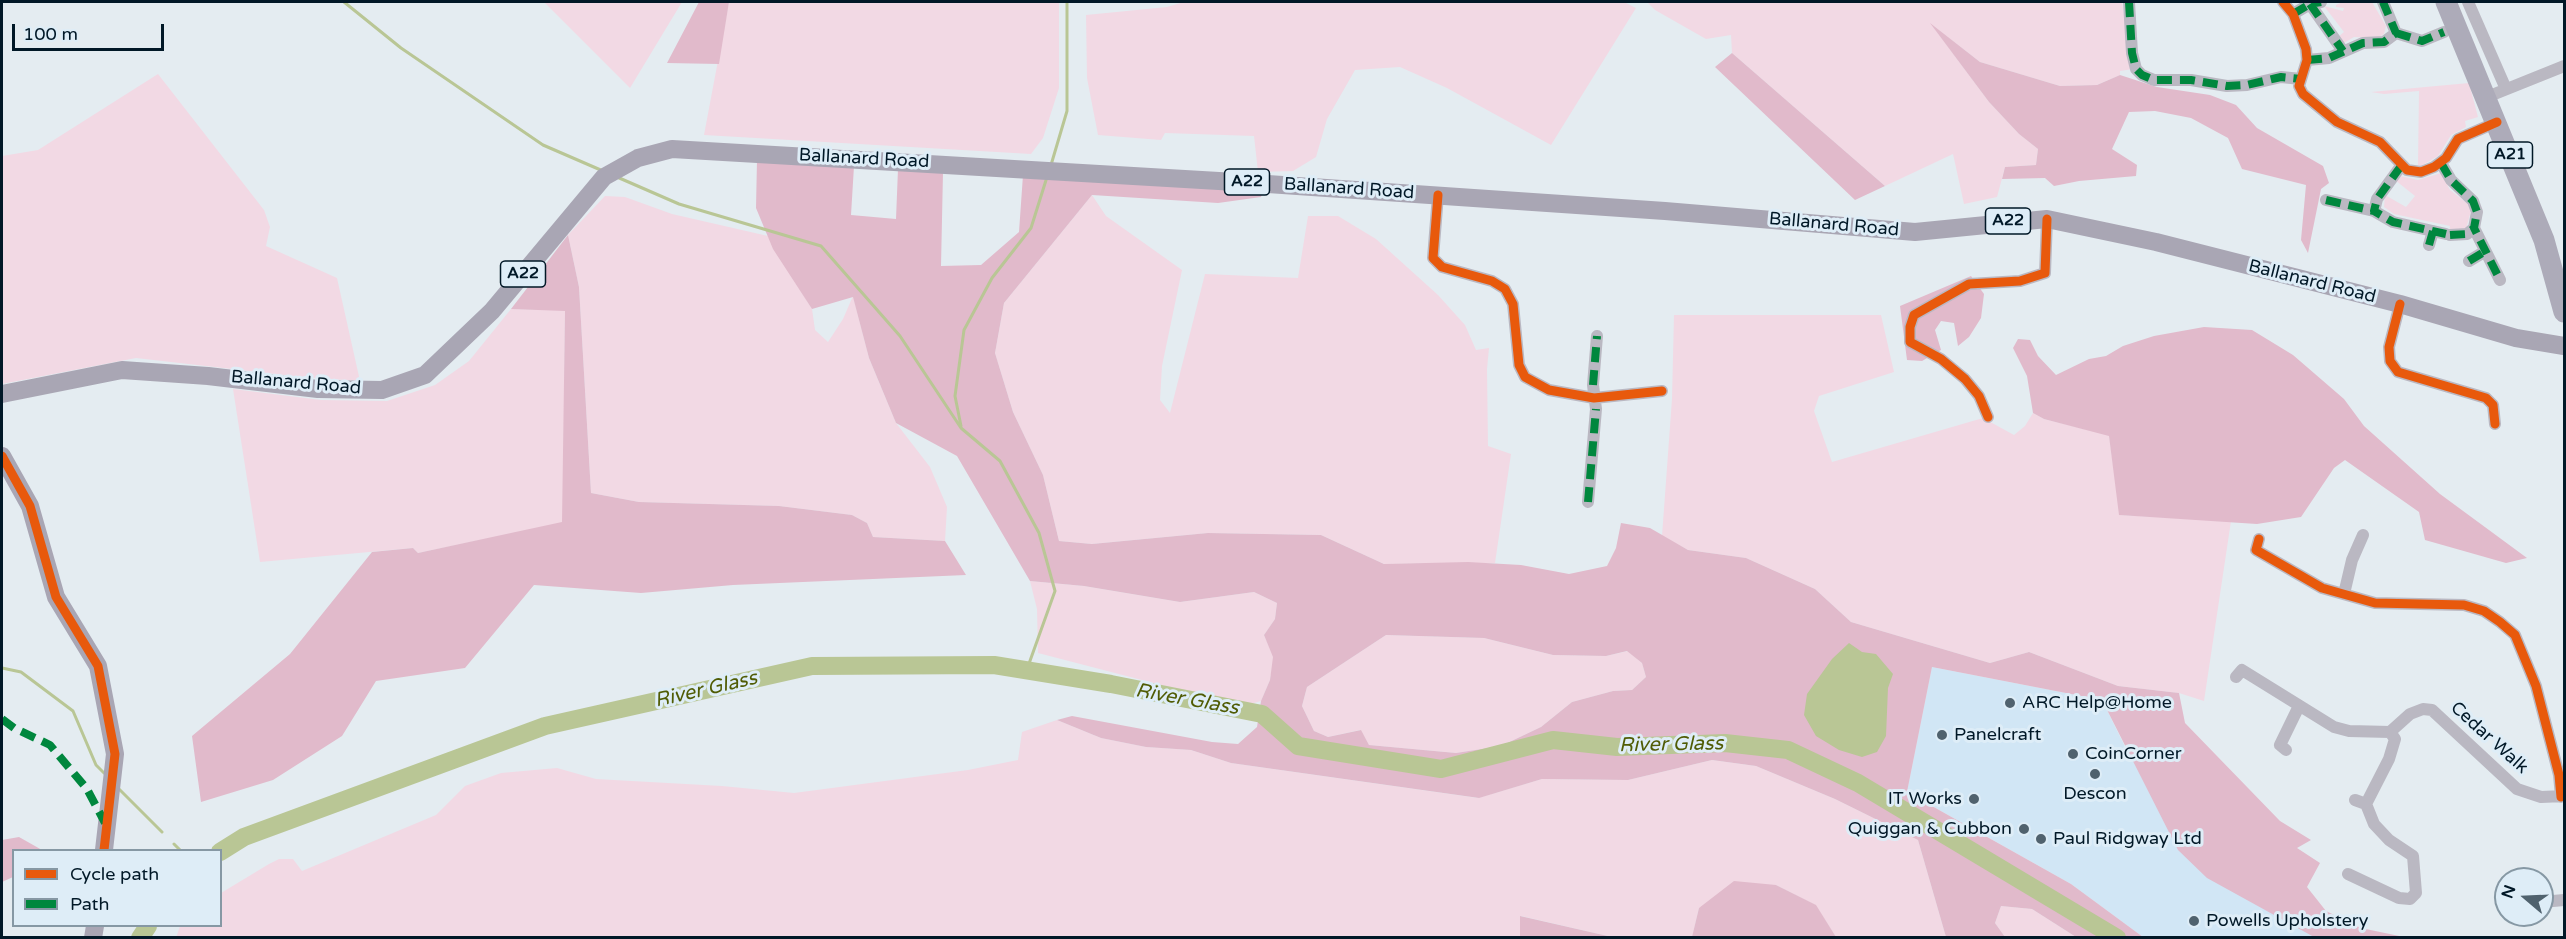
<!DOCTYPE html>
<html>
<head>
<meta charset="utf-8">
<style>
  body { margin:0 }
  #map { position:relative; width:2566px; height:939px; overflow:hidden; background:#e4ecf1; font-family:"Varela Round",sans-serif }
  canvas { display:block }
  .frame { position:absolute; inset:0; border:3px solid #011827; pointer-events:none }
  .legend { position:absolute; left:12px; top:849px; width:210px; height:78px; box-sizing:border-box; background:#deedf7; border:2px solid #8698a4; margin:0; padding:8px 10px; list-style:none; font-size:18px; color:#011827 }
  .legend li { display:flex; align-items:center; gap:12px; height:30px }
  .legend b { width:30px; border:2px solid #8698a4 }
  .north { position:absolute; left:2494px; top:867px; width:60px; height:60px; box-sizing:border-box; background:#deedf7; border:2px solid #8698a4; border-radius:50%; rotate:289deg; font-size:16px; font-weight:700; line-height:24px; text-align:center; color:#011827 }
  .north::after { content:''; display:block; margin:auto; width:21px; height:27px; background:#50626e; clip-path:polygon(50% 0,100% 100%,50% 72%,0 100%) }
  .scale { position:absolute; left:12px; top:24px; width:152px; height:27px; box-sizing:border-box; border:3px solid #011827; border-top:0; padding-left:8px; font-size:18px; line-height:21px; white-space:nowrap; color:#011827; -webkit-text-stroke:4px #deedf7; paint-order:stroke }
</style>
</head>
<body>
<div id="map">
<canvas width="2566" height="939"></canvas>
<div class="frame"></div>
<ul class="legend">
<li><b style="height:8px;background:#e8590c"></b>Cycle path</li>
<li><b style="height:8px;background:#00873e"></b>Path</li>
</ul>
<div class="north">N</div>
<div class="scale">100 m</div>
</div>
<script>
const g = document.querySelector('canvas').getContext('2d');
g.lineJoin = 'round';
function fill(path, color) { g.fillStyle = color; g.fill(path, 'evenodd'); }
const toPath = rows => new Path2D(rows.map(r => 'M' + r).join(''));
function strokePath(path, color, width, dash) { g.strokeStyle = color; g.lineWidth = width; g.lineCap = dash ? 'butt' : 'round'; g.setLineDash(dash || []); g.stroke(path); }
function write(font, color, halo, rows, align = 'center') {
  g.font = font + ' "Varela Round",sans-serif'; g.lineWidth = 6; g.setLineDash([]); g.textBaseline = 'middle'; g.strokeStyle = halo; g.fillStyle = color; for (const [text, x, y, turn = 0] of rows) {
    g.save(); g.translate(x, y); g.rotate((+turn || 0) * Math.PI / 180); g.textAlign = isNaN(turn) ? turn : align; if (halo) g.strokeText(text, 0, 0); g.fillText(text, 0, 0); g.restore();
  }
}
const built = toPath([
  [1932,667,2102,700,2130,757,2328,937,2143,937,2071,884,1907,792]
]);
const green = toPath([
  [544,2,682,2,630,88],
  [729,2,1059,2,1059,88,1043,138,1031,154,704,135],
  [1184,2,1624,2,1636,8,1551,145,1447,88,1400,67,1355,70,1327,119,1316,157,1293,171,1258,172,1254,136,1165,133,1161,140,1098,135,1087,78,1086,15,1167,7],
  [1647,2,2122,2,2133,69,2120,71,2120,75,2097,85,2060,86,1980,62,1932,25,1989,102,2019,134,2038,149,2036,165,2005,167,1997,197,1964,204,1953,154,1885,186,1732,53,1731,35,1706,39,1655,10],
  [2342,2,2372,2,2386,26,2384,34,2378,38,2354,37,2344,43,2338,37,2344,32,2324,6,2343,11,2344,8,2336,7,2336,5],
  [158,74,264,210,270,227,266,246,337,278,360,381,302,377,136,358,2,384,2,156,38,150],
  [2469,83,2478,117,2465,121,2466,127,2451,135,2438,156,2421,166,2418,165,2419,91,2384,94,2371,92],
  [2441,173,2450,190,2472,207,2466,229,2449,231,2450,226,2394,214,2384,207,2385,195,2406,207,2415,196,2395,180,2400,176,2418,180],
  [1092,195,1106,216,1182,270,1162,366,1160,400,1170,413,1205,274,1298,278,1308,216,1338,216,1376,239,1438,295,1465,325,1476,350,1489,348,1487,369,1488,446,1511,454,1495,563,1384,564,1321,535,1208,533,1092,544,1059,541,1043,475,1013,412,995,353,1004,303],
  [605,196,625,197,672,214,768,236,812,309,815,330,828,342,843,319,853,296,869,358,896,423,930,467,947,507,945,541,873,537,867,523,852,515,779,506,639,502,591,493,579,287,568,235],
  [511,309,565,310,563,523,418,553,413,548,260,562,233,389,321,400,387,401,435,385,469,361],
  [1674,315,1881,315,1894,372,1819,396,1814,411,1832,462,1983,418,2014,435,2025,426,2033,413,2044,419,2109,435,2120,515,2231,521,2204,701,2179,693,2118,686,2029,652,1990,663,1851,622,1815,589,1746,558,1688,550,1662,536,1672,399],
  [1030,581,1084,586,1180,602,1254,592,1277,603,1275,619,1264,635,1274,657,1270,680,1261,701,1250,704,1165,686,1038,653,1037,609],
  [1386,635,1484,638,1553,655,1606,656,1628,651,1642,663,1646,677,1632,690,1613,691,1572,702,1541,727,1501,746,1456,753,1369,745,1360,730,1328,737,1314,731,1302,706,1307,687],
  [1057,720,1101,738,1146,747,1191,750,1231,763,1478,798,1542,779,1628,780,1712,760,1756,766,1835,799,1918,840,1946,937,1836,937,1815,905,1776,885,1699,908,1692,938,1612,937,1521,916,1520,938,176,938,180,926,220,926,221,893,269,864,279,859,293,859,302,871,436,815,465,786,501,773,557,768,596,779,722,786,794,793,968,770,1018,760,1022,732],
  [2001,906,2032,909,2076,937,2005,937,1995,923]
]);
const forest = toPath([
  [699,2,729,2,719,64,667,63],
  [1930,23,1980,62,2060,86,2097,85,2120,75,2157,87,2210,95,2236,105,2257,128,2323,166,2329,183,2321,189,2308,253,2301,240,2306,185,2242,169,2228,138,2191,118,2155,111,2129,112,2112,149,2137,165,2136,176,2079,181,2054,186,2045,178,2002,179,2005,167,2036,165,2038,149,2019,134,1989,102],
  [1732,53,1885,186,1855,200,1715,67],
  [757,160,854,166,851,215,896,219,898,169,943,172,941,266,981,265,1019,232,1023,175,1263,191,1261,197,1218,203,1092,195,1004,303,995,353,1013,412,1043,475,1059,541,1092,544,1208,533,1321,535,1384,564,1468,562,1521,565,1569,574,1607,566,1616,548,1621,523,1650,528,1688,550,1746,558,1815,589,1851,622,1990,663,2029,652,2118,686,2179,693,2185,723,2280,821,2311,840,2297,848,2320,863,2307,887,2326,911,2361,928,2404,937,2314,937,2207,878,2178,850,2102,700,1932,667,1907,792,2071,884,2143,937,2076,937,2032,909,2001,906,1995,923,2005,937,1946,937,1918,840,1835,799,1756,766,1712,760,1628,780,1542,779,1479,798,1231,763,1191,750,1146,747,1101,738,1057,720,1072,716,1212,742,1238,744,1257,727,1261,701,1270,680,1273,657,1264,635,1275,619,1277,603,1254,592,1180,602,1084,586,1030,581,957,456,896,423,869,358,853,297,812,309,773,249,756,208],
  [1386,635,1484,638,1553,655,1606,656,1627,651,1642,663,1646,677,1632,690,1613,691,1572,702,1541,727,1501,746,1456,753,1369,745,1361,730,1328,737,1314,731,1302,706,1307,687],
  [568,235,579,287,591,493,639,502,779,506,852,515,867,523,873,537,945,541,966,575,733,585,641,593,534,585,465,668,376,681,342,736,273,780,201,802,192,736,290,654,372,552,413,548,418,553,562,522,565,311,511,309],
  [1971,276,1984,294,1981,318,1969,337,1958,346,1954,323,1941,321,1935,330,1941,350,1922,361,1907,360,1900,306],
  [2204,327,2252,330,2293,355,2344,399,2364,426,2440,494,2527,558,2506,563,2425,540,2419,512,2345,460,2334,468,2301,517,2257,524,2119,515,2109,436,2044,419,2033,413,2027,376,2013,348,2018,339,2030,340,2038,356,2056,375,2089,359,2106,356,2123,346,2154,336],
  [19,837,42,850,14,850,13,877,2,882,2,840],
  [1734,881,1776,885,1816,905,1836,937,1692,937,1699,908],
  [1520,916,1612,937,1520,937]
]);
const water = toPath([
  [1849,643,1862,652,1876,654,1893,674,1888,688,1886,736,1877,752,1862,757,1839,750,1816,736,1804,715,1807,694,1832,659]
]);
const stream = toPath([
  [344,2,401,48,543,145,603,171],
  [1051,165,1067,111,1067,2],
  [617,177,679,204,821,246,900,336,961,428,1000,461,1039,533,1055,591,1026,672],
  [961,426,955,396,964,330,992,278,1031,228,1047,177],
  [2,668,21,672,73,711,96,765,104,773],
  [119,789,162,832],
  [174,844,180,850]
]);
const river = toPath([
  [220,852,244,837,545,726,812,666,994,665,1111,684,1262,714,1298,746,1441,769,1553,740,1617,747,1725,743,1788,750,1858,783,2117,938],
  [140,938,148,926]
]);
const street = toPath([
  [2129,2,2132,53,2136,69,2142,75,2154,80,2191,80,2227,86,2247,85,2281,77,2301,79],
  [2283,2,2293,14,2306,49,2307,60,2299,86,2303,94,2337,122,2380,142,2407,170,2421,172,2434,167,2446,158,2458,139,2497,122],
  [2468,2,2506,89],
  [2310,4,2343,51],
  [2293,14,2310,4,2321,2],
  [2396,33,2422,41,2444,32],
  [2307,60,2329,58,2363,43,2384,42,2396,33,2383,2],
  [2487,97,2564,66],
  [2441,163,2451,180,2473,201,2477,212,2474,228,2500,280],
  [2401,166,2377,199,2374,211,2393,222,2446,234],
  [1438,195,1433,258,1442,267,1492,281,1505,289,1513,304,1519,365,1525,377,1549,390,1594,398,1662,391],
  [2326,200,2374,211],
  [2450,235,2467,234,2474,228],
  [2429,245,2433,231],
  [2469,261,2484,252],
  [2400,304,2389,347,2390,361,2398,372,2486,398,2493,405,2495,424],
  [1988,417,1979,396,1965,379,1941,359,1910,342,1910,327,1914,315,1969,284,2020,281,2045,273,2047,219],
  [1588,502,1596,409,1593,385,1597,336],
  [2259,539,2256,550,2322,588,2375,603,2464,605,2484,611,2500,622,2515,635,2536,686,2559,775,2561,797],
  [2344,594,2352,560,2363,535],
  [2236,677,2242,670,2334,727,2349,731,2390,732,2410,714,2423,709,2432,710,2517,789,2541,797,2564,796],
  [2286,750,2280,745,2299,706],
  [2355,800,2366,804,2389,759,2395,739,2390,732],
  [2348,874,2399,898,2410,899,2416,893,2413,856,2389,840,2374,824,2366,804],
  [2542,902,2564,900]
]);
const primary = toPath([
  [2,394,122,370,208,376,318,389,382,390,425,375,492,311,604,177,638,158,672,149,1253,183,1665,211,1915,232,2047,219,2156,242,2400,304,2516,338,2564,346],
  [2,456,30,506,56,597,98,666,115,754,104,850],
  [93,938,95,926]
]);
const highway = toPath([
  [2446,2,2544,240,2564,312]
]);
const quiet = toPath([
  [2129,2,2132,53,2136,69,2142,75,2154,80,2191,80,2227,86,2247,85,2281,77,2301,79],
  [2310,4,2343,51],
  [2293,14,2310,4,2321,2],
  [2396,33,2422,41,2444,32],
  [2307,60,2329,58,2363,43,2384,42,2396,33,2383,2],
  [2441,163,2451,180,2473,201,2477,212,2474,228,2500,280],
  [2401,166,2377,199,2374,211,2393,222,2446,234],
  [2326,200,2374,211],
  [2450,235,2467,234,2474,228],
  [2429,245,2433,231],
  [2469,261,2484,252],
  [1593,385,1597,336],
  [1588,502,1596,409],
  [2,719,14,728,50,745,87,789,105,823]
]);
const cycleway = toPath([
  [2283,2,2293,14,2306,49,2307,60,2299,86,2303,94,2337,122,2380,142,2407,170,2421,172,2434,167,2446,158,2458,139,2497,122],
  [1438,195,1433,258,1442,267,1492,281,1505,289,1513,304,1519,365,1525,377,1549,390,1594,398,1662,391],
  [2400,304,2389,347,2390,361,2398,372,2486,398,2493,405,2495,424],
  [1988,417,1979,396,1965,379,1941,359,1910,342,1910,327,1914,315,1969,284,2020,281,2045,273,2047,219],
  [2,456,30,506,56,597,98,666,115,754,104,850],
  [2259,539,2256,550,2322,588,2375,603,2464,605,2484,611,2500,622,2515,635,2536,686,2559,775,2561,797]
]);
const markers = [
  [2010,703,6,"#50626e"],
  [1942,735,6,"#50626e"],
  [2073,754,6,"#50626e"],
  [2095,774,6,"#50626e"],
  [1974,799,6,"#50626e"],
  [2024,829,6,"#50626e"],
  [2041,839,6,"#50626e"],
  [2194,921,6,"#50626e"]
];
const shields = [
  [2510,155,45],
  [1247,182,45],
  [2008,221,45],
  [523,274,45]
];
const shieldNames = [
  ["A21",2510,155],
  ["A22",1247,182],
  ["A22",2008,221],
  ["A22",523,274]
];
const streetNames = [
  ["Ballanard Road",864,159,3],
  ["Ballanard Road",1349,189,4],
  ["Ballanard Road",1834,225,5],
  ["Ballanard Road",2312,282,14],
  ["Ballanard Road",296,383,5],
  ["Cedar Walk",2489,738,42]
];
const poiNames = [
  ["ARC Help@Home",2022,703],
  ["Panelcraft",1954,735],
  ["CoinCorner",2085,754],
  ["Descon",2095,794,"center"],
  ["IT Works",1962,799,"right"],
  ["Quiggan & Cubbon",2012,829,"right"],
  ["Paul Ridgway Ltd",2053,839],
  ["Powells Upholstery",2206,921]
];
const waterNames = [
  ["River Glass",706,690,-13],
  ["River Glass",1187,700,10],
  ["River Glass",1671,745,-1]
];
fill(built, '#d1e6f5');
fill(green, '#f2d9e4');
fill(forest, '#e1bacb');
fill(water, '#b9c695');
strokePath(stream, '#b9c695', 3);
strokePath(river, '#b9c695', 18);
strokePath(street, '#bab8c2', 12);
strokePath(primary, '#a9a6b4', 18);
strokePath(highway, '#adabb9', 21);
strokePath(quiet, '#00873e', 8, [15, 8]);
strokePath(cycleway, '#e8590c', 9);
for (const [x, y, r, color] of markers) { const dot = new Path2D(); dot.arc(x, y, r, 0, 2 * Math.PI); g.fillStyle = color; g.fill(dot); strokePath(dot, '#deedf7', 2); }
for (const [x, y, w] of shields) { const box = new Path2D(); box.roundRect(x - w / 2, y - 13, w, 26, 4.5); g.fillStyle = '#deedf7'; g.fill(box); strokePath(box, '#011827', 1.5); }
write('bold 16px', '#011827', null, shieldNames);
write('18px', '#011827', '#deedf7', streetNames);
write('18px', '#011827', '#deedf7', poiNames, 'left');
write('italic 20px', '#505c05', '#deedf7', waterNames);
</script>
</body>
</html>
